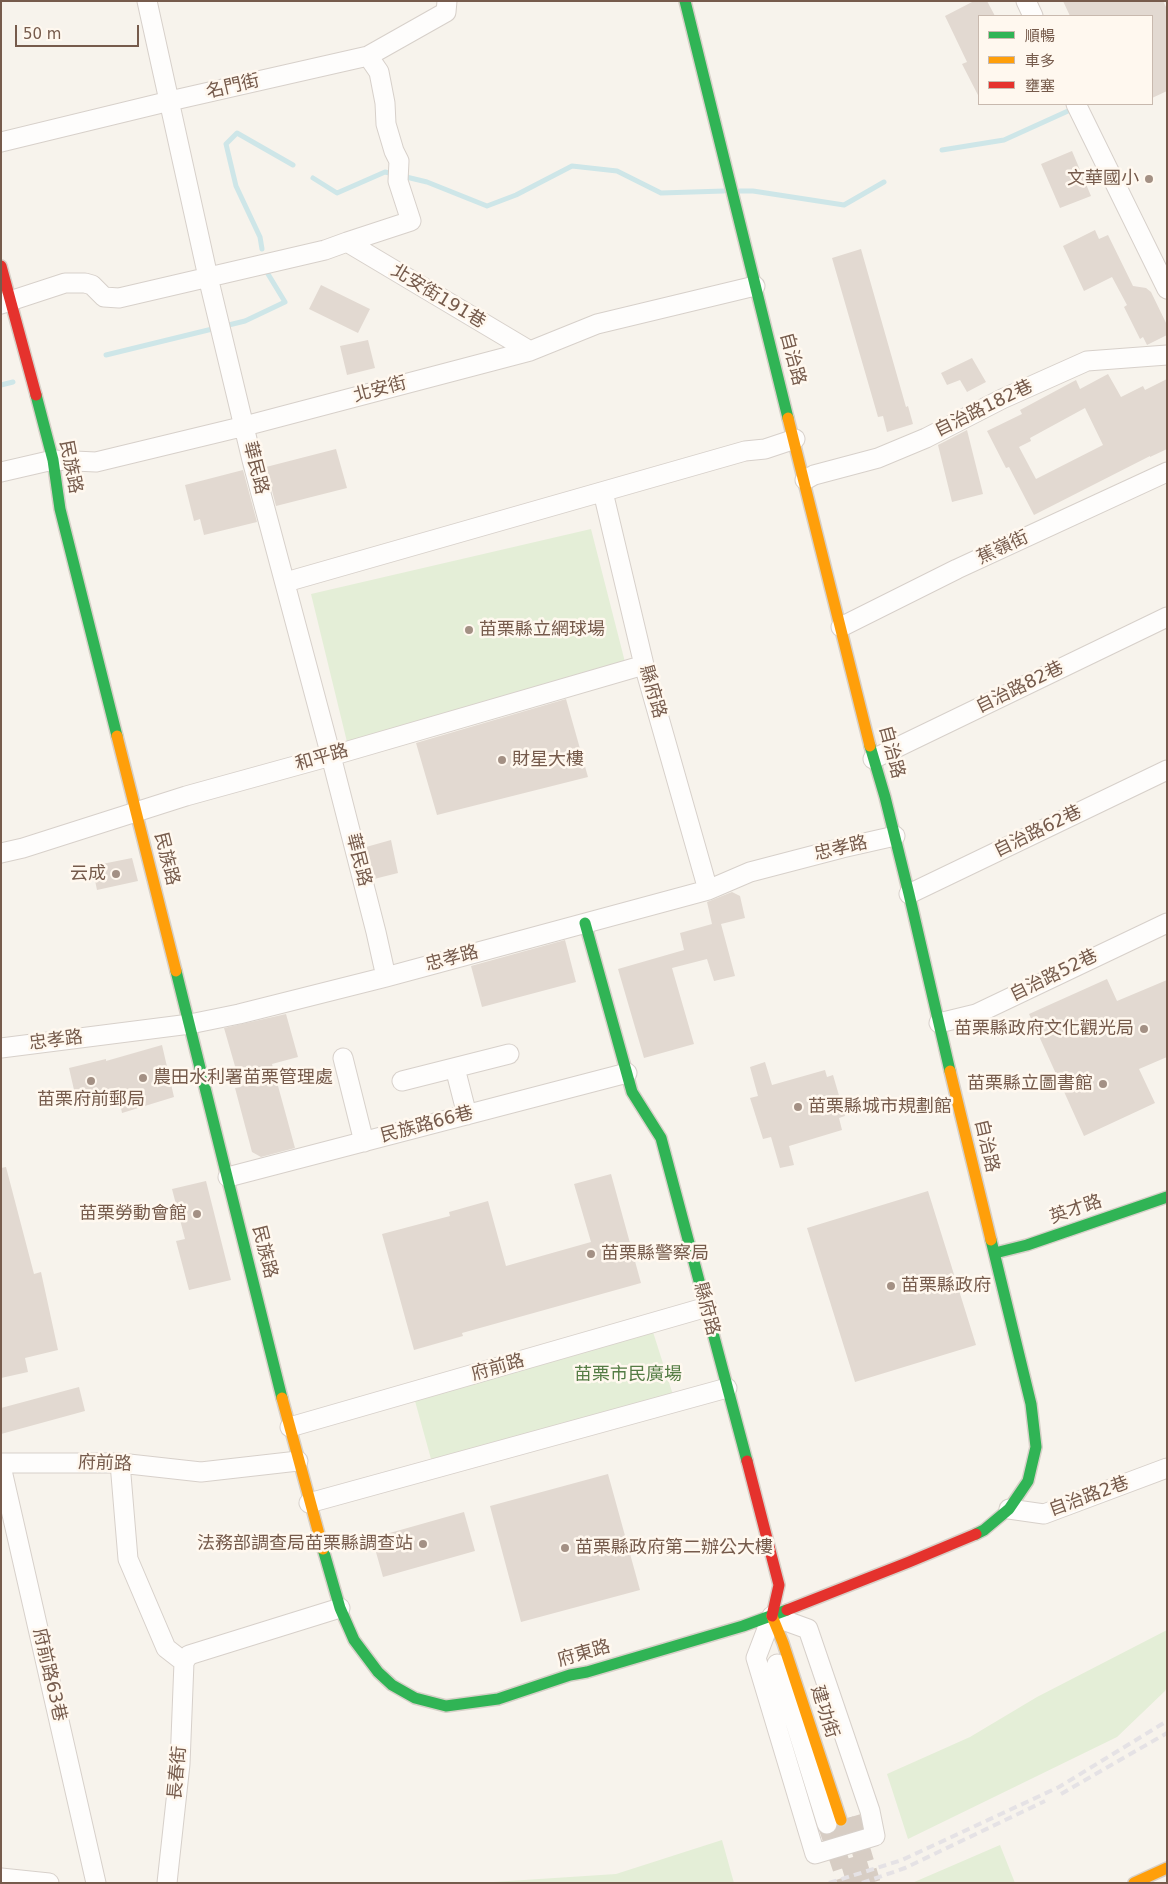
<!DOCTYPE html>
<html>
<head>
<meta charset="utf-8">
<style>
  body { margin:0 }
  #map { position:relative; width:1168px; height:1884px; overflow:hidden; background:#f7f3ec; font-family:"DejaVu Sans","Noto Sans TC",sans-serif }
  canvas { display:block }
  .frame { position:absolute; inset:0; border:2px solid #765b4c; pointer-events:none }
  .legend { position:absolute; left:978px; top:15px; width:175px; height:90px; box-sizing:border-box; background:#fff8ef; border:1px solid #c8b9ae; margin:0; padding:6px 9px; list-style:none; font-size:15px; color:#765b4c }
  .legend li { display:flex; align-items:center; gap:10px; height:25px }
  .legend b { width:25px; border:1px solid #c8b9ae }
  .scale { position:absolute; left:15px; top:25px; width:124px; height:22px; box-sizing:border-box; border:2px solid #765b4c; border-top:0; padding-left:6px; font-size:15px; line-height:18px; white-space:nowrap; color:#765b4c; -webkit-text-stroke:4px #fff8ef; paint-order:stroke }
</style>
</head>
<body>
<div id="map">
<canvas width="1168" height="1884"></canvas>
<div class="frame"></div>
<ul class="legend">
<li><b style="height:6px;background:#30b455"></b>順暢</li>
<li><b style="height:6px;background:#ff9f0a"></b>車多</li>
<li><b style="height:6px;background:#e5322d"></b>壅塞</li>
</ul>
<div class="scale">50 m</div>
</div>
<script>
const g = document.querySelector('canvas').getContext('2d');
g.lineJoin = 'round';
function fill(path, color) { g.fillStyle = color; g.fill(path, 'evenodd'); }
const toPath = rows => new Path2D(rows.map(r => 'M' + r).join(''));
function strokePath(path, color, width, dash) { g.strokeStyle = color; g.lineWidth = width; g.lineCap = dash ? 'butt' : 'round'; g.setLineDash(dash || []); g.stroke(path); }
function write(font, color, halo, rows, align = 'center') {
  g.font = font + ' "DejaVu Sans","Noto Sans TC",sans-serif'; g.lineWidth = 5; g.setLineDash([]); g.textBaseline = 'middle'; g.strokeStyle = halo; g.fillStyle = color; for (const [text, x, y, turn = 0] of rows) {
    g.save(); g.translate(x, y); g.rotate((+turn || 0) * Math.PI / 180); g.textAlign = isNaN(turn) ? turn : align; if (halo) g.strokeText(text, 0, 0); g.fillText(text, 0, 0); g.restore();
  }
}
const green = toPath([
  [591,529,626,666,347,742,311,594],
  [653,1332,674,1398,431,1459,415,1401],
  [1167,1630,1167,1687,1165,1691,1117,1737,908,1839,887,1774,970,1737,1037,1697],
  [722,1840,734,1883,478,1883,616,1874],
  [1000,1845,1015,1883,912,1883]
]);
const stream = toPath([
  [942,150,1004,140,1068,111],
  [402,176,427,182,487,206,516,195,572,166,617,171,661,193,724,191],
  [313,178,337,193,385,172,394,174],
  [740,191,753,191,844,205,884,182],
  [262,249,260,237,236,186,226,144,237,133,293,165],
  [106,355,245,321,285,302,268,274],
  [1,385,13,382]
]);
const building = toPath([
  [974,1,987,1,995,16,979,16,979,97,962,64,967,62,945,16],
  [1063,1,1163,1,1167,9,1167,91,1152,98,1152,16,1070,16],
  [1072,151,1091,196,1060,208,1041,164],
  [1095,230,1099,239,1108,235,1133,286,1146,288,1151,292,1167,325,1167,335,1147,345,1143,337,1140,339,1124,307,1127,305,1112,277,1084,291,1063,246],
  [861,249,906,407,908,406,913,424,887,432,883,416,878,417,832,258],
  [321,285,370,309,358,333,309,309],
  [368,340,375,368,347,375,340,346],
  [972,358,986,382,967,392,960,380,947,385,941,373],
  [1108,374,1121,397,1143,386,1145,390,1167,379,1167,449,1150,457,1150,456,1034,515,1009,467,1006,468,987,431,1022,414,1020,410,1076,380,1080,389],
  [1085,408,1103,445,1036,479,1019,447,1031,441,1030,438],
  [967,430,983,494,952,502,938,445],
  [336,449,347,488,276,506,266,467],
  [243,470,257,522,204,535,200,519,194,521,185,485],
  [566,699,588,777,437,815,416,743],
  [391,840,398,873,374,879,366,847],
  [132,858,138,881,97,890,92,866],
  [732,892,740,896,745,918,721,924,735,976,714,981,707,959,672,968,694,1044,644,1058,618,969,684,950,680,933,712,924,707,902],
  [565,940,576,982,482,1007,471,966],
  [1107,979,1117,1001,1167,980,1167,1057,1139,1069,1155,1103,1084,1136,1029,1014],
  [286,1014,298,1057,272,1064,295,1148,261,1157,252,1152,235,1088,241,1087,224,1028],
  [162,1045,174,1097,122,1113,118,1093,77,1103,69,1068,106,1059,106,1061],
  [765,1062,772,1085,825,1070,827,1077,833,1075,845,1116,839,1118,842,1130,789,1146,794,1165,780,1168,771,1137,763,1139,750,1098,758,1096,750,1067],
  [6,1167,34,1274,41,1272,58,1350,25,1358,28,1372,1,1378,1,1168],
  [611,1174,641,1283,462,1333,463,1336,414,1350,382,1234,450,1216,449,1212,488,1201,506,1266,591,1242,574,1184],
  [206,1181,231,1280,189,1290,176,1241,185,1239,172,1189],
  [928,1191,976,1345,855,1382,807,1228],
  [79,1387,85,1411,1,1434,1,1408],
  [608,1474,640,1590,521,1622,490,1506],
  [464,1512,475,1551,383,1577,372,1538]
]);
const streetTunnel = toPath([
  [851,1817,871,1883],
  [827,1824,847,1883]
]);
const secondaryTunnel = toPath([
  [841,1820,860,1883]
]);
const street = toPath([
  [147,1,208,277,252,460,331,756,376,932,386,977],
  [1026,1,1033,16],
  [1076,104,1167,289],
  [1,142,170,101,368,56,446,12,447,1],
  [347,242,411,221,398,181,399,161,394,151,386,124,385,103,379,72,368,56],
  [1,304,65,283,85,283,92,285,104,297,119,298,325,250,347,242,530,351],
  [1,472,53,460,96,462,245,426,530,351,597,324,755,286],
  [805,480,814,475,878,458,926,438,1002,399,1087,361,1167,355],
  [603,492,644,665,708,890],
  [286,582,745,451,765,449,795,439],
  [841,627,957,569,1167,472],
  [873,759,1167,617],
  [1,853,23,848,186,796,331,756,644,665],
  [909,894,1167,770],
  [939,1023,976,1014,1167,923],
  [1,1048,190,1024,239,1014,386,977,708,890,750,872,842,848,895,836],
  [343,1058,364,1142],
  [455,1068,467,1115],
  [402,1081,509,1054],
  [228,1177,627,1073],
  [290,1427,707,1307],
  [1,1463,120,1463,201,1472,298,1461],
  [120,1463,128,1559,166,1648,184,1662],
  [1,1466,96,1883],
  [309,1503,727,1388],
  [1009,1509,1044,1514,1167,1468],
  [772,1616,808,1629,870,1811,875,1836,815,1854,756,1658,772,1616],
  [777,1664,827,1824],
  [1,1878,49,1883],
  [167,1883,180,1764,184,1662,189,1655,340,1608]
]);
const fast = toPath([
  [685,1,788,418],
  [36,395,53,460,60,509,117,736],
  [870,746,885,797,909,894,950,1071],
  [585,923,632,1092,661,1138,747,1461],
  [176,971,282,1398],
  [995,1253,1027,1245,1167,1197],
  [976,1534,984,1530,1009,1509,1028,1481,1036,1447,1031,1404,991,1240],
  [323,1549,340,1608,354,1640,378,1672,392,1685,415,1698,446,1706,498,1699,570,1675,587,1672,743,1626,787,1610]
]);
const slow = toPath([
  [788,418,870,746],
  [117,736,176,971],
  [950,1071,991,1240],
  [282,1398,323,1549],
  [772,1616,783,1643,841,1820],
  [1134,1883,1167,1868]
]);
const jam = toPath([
  [1,266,36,395],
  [747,1461,779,1585,772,1616],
  [787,1610,909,1562,976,1534]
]);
const rail = toPath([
  [1061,1794,1167,1733],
  [829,1883,902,1860,1059,1787,1167,1721],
  [862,1883,905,1868,1045,1801]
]);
const markers = [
  [1149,179,5,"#a39084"],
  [469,630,5,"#a39084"],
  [502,760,5,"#a39084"],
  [116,874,5,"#a39084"],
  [1144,1029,5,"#a39084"],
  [143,1078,5,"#a39084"],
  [91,1081,5,"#a39084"],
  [1103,1084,5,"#a39084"],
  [798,1107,5,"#a39084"],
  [197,1214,5,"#a39084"],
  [591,1254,5,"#a39084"],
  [891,1286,5,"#a39084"],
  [423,1544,5,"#a39084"],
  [565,1548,5,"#a39084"]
];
const streetNames = [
  ["名門街",233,87,-13],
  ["北安街191巷",438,297,31],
  ["自治路",792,359,75],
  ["北安街",380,390,-15],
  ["自治路182巷",984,409,-26],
  ["民族路",70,467,79],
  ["華民路",255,468,76],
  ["蕉嶺街",1003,548,-25],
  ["自治路82巷",1020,688,-26],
  ["縣府路",652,692,74],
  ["自治路",891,752,75],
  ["和平路",322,758,-16],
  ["自治路62巷",1038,832,-26],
  ["忠孝路",841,849,-13],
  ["民族路",166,859,76],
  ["華民路",358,860,76],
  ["忠孝路",452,959,-15],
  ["自治路52巷",1054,976,-26],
  ["忠孝路",56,1041,-7],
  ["民族路66巷",427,1125,-15],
  ["自治路",986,1146,77],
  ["英才路",1076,1210,-19],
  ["民族路",264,1252,76],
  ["縣府路",706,1309,75],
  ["府前路",498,1368,-16],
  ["府前路",105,1464,2],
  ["自治路2巷",1089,1497,-20],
  ["府東路",584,1654,-16],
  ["府前路63巷",49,1675,77],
  ["建功街",824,1712,72],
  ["長春街",178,1773,-85]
];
const poiNames = [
  ["文華國小",1139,179,"right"],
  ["苗栗縣立網球場",479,630],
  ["財星大樓",512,760],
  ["云成",106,874,"right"],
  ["苗栗縣政府文化觀光局",1134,1029,"right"],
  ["農田水利署苗栗管理處",153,1078],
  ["苗栗縣立圖書館",1093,1084,"right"],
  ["苗栗府前郵局",91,1100,"center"],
  ["苗栗縣城市規劃館",808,1107],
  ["苗栗勞動會館",187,1214,"right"],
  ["苗栗縣警察局",601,1254],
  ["苗栗縣政府",901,1286],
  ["法務部調查局苗栗縣調查站",413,1544,"right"],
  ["苗栗縣政府第二辦公大樓",575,1548]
];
const parkNames = [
  ["苗栗市民廣場",628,1375]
];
fill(green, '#e4eed7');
strokePath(stream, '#cee6e8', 5);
fill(building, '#e2d9d1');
strokePath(streetTunnel, '#d7cdc4', 19, [19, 9]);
strokePath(secondaryTunnel, '#d7cdc4', 26, [26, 13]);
strokePath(street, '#d7d0ca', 21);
strokePath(fast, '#d7d0c8', 14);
strokePath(slow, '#d7d0c8', 14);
strokePath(jam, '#d7d0c8', 14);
strokePath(street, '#fefdfc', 19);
strokePath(fast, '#30b455', 11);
strokePath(slow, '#ff9f0a', 11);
strokePath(jam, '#e5322d', 11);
strokePath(rail, '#e5e2e5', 4, [8, 5]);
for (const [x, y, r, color] of markers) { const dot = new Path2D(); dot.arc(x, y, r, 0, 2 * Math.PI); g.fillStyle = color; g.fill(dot); strokePath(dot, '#fff8ef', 2); }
write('18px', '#765b4c', '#fff8ef', streetNames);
write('18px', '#765b4c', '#fff8ef', poiNames, 'left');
write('18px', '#547c44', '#fff8ef', parkNames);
</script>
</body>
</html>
